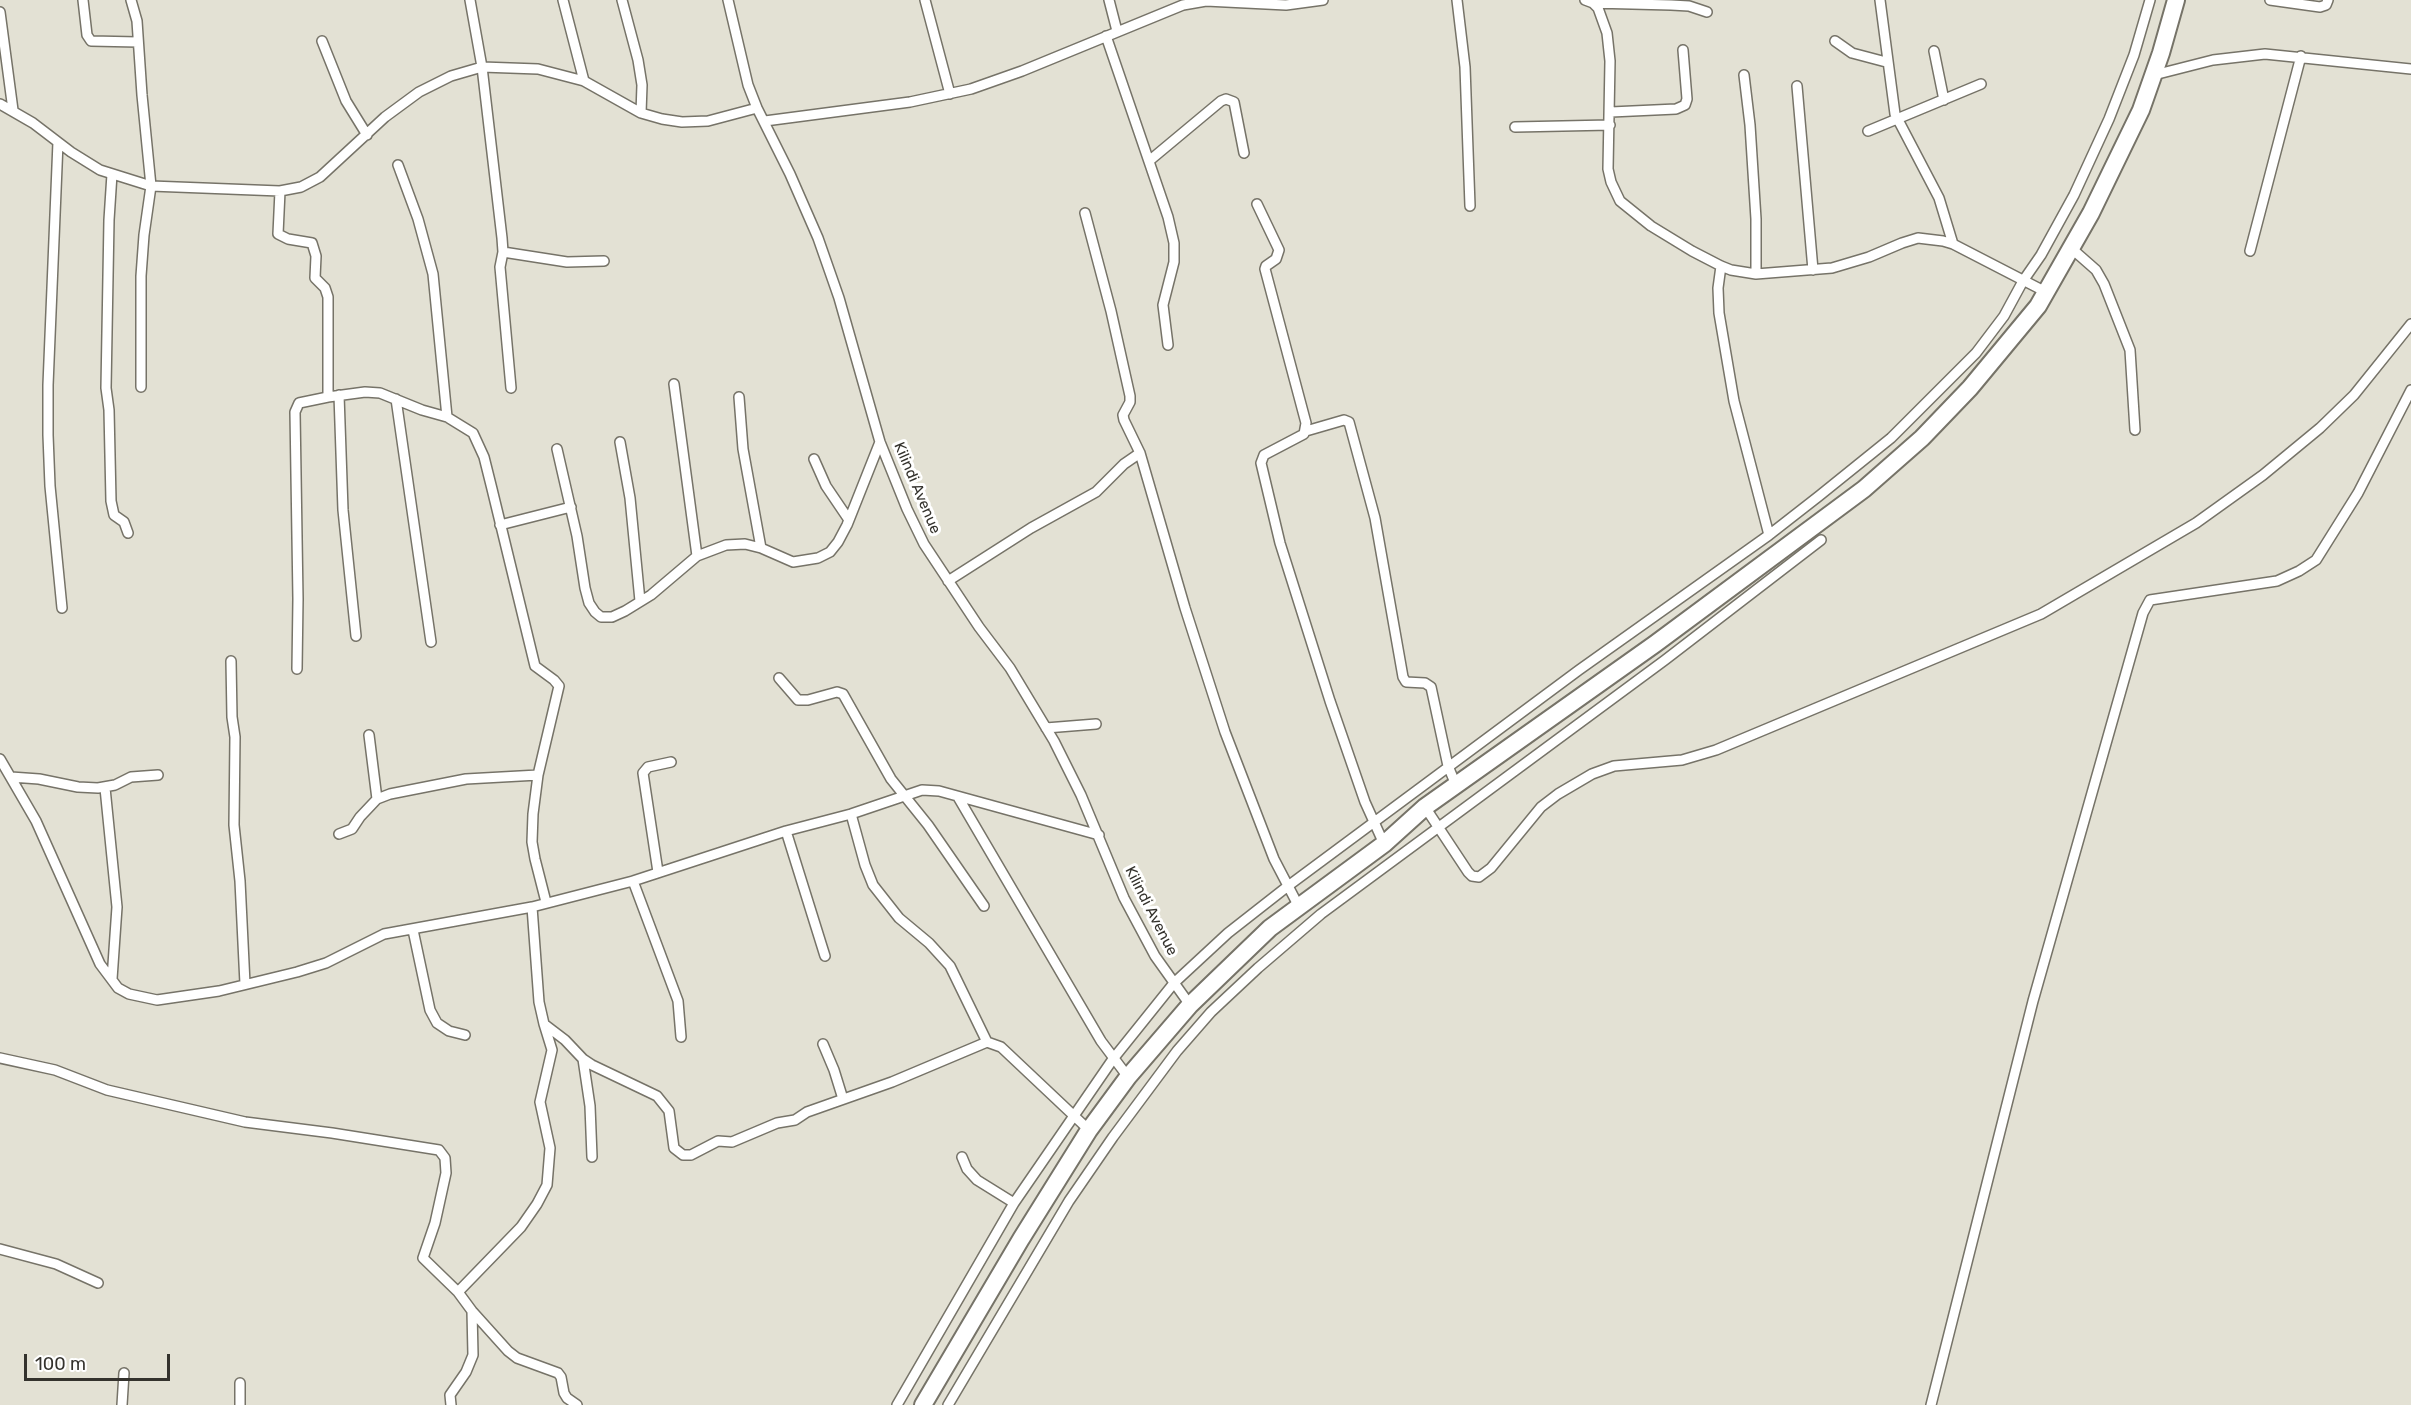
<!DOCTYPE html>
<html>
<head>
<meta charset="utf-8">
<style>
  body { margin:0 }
  #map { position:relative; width:2411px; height:1405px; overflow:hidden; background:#e3e1d4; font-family:Rubik,sans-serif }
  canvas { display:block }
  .scale { position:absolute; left:24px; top:1354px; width:146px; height:27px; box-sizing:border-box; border:3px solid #34322d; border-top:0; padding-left:8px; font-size:18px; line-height:21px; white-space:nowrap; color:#34322d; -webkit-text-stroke:4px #fff; paint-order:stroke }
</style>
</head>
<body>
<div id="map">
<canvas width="2411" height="1405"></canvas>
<div class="scale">100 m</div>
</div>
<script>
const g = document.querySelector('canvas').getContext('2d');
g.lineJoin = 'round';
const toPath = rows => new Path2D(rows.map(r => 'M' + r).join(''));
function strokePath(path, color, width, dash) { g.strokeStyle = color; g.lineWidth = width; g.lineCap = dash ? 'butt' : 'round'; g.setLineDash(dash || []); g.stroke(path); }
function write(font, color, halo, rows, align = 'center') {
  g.font = font + ' Rubik,sans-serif'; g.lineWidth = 6; g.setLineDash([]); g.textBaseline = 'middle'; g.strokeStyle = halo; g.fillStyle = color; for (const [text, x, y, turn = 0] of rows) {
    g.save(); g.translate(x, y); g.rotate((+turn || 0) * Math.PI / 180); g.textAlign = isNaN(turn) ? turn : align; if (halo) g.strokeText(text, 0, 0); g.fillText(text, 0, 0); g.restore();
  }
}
const street = toPath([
  [83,0,87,35,91,41,138,42],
  [131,0,137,21,142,95,151,186,144,235,141,276,141,387],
  [470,0,482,67,502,238,503,252,500,267,511,388],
  [563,0,584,81],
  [622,0,638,60,642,85,641,113],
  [728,0,748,85,757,108,790,174,818,238,839,298,880,442,907,509,924,544,979,627,1010,668,1054,741,1081,795,1124,898,1155,956,1190,1005],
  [925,0,950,94],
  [1109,0,1117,31],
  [1457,0,1465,67,1470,206],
  [1585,0,1593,3,1598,8,1607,33,1610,61,1608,169,1611,182,1620,201,1651,226,1692,251,1721,266,1731,270,1756,274,1832,268,1869,257,1902,243,1918,238,1943,241,1953,244,2046,292],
  [1880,0,1895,114,1939,198,1953,244],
  [2270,0,2320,7,2326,5,2328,0],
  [1593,3,1671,5,1689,6,1707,12],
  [0,12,13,110],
  [1106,36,1168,217,1174,243,1174,262,1163,305,1168,345],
  [322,41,346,101,367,135],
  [1835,41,1852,53,1886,62],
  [1934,51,1944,100],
  [1744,75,1750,125,1756,219,1756,274],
  [2154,75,2213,60,2265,54,2411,69],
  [1797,86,1813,270],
  [0,104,33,123,71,152,100,170,151,186,280,191,301,187,320,177,385,117,419,92,451,76,482,67,538,69,584,81,641,113,662,119,682,122,708,121,757,108],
  [1611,112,1676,109,1685,105,1687,99,1683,50],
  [765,121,910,102,971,89,1022,71,1183,5,1206,1,1286,5,1323,0],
  [1515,127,1610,125],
  [1868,131,1981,84],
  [58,142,48,385,48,435,50,486,62,608],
  [1149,161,1221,101,1226,99,1234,102,1244,153],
  [398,165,418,219,433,274,447,417],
  [112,174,109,220,106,388,109,410,111,501,114,515,124,522,128,533],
  [280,191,278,234,288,239,312,243,316,256,315,278,325,288,328,297,328,397],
  [1257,204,1279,250,1276,259,1266,266,1265,269,1306,423,1304,434,1264,455,1261,463,1280,543,1330,701,1365,802,1384,844],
  [1085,213,1111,311,1130,396,1130,402,1123,415,1124,420,1140,453,1185,608,1225,732,1274,859,1298,905],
  [2071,248,2096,270,2104,284,2130,350,2135,430],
  [2250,251,2301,56],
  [503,252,567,262,604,261],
  [1721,266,1718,288,1719,313,1734,401,1769,535],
  [674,384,697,556],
  [339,395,343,510,356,636],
  [739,397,743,449,761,548],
  [396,399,431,642],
  [1306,431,1344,420,1349,422,1375,518,1403,677,1406,682,1425,683,1431,687,1448,766,1456,785],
  [620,442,630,498,640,601],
  [557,449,577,536,585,588,589,603,595,612,601,617,612,617,625,611,651,595,697,556,726,545,745,544,761,548,793,562,818,558,830,552,838,542,847,525,880,442],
  [814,459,826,486,849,520],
  [500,525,571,507],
  [948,581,1031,528,1096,492,1124,464,1140,453],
  [231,661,232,717,235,737,234,825,240,881,245,984],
  [297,669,298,599,295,412,299,403,328,397,365,392,380,393,422,410,447,417,473,433,484,457,492,489,535,666,554,680,559,686,538,775,533,814,532,842,535,859,546,902],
  [779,678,798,700,808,700,837,692,843,694,891,779,928,825,984,906],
  [1046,728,1096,724],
  [369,735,377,799],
  [0,759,36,821,100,964,118,988,129,994,157,1000,219,991,297,972,326,963,384,934,532,907,633,881,786,831,851,814,922,790,939,791,1099,835],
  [11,777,39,779,78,787,98,788,115,785,131,777,158,775],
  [105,788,117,907,112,979],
  [958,797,1101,1041,1128,1077],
  [1425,807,1468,872,1472,876,1479,877,1491,868,1541,807,1558,794,1592,774,1614,766,1682,760,1716,750,2041,614,2196,523,2263,475,2320,428,2354,395,2411,324],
  [851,814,865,865,873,885,899,918,929,943,950,966,987,1042],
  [786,831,825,956],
  [339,834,352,829,360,817,377,799,390,794,466,779,538,775],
  [658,872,643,773,648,767,671,762],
  [633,881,678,1001,681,1037],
  [532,907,539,1002,544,1024,565,1040,583,1059,592,1065,657,1096,669,1111,674,1148,683,1155,691,1155,718,1141,732,1142,777,1123,795,1120,807,1112,892,1082,987,1042,1001,1047,1089,1130],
  [413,930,430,1010,437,1023,449,1031,465,1035],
  [823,1044,834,1070,843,1099],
  [0,1058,55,1070,107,1090,245,1122,332,1133,439,1150,445,1158,446,1173,435,1223,423,1258,458,1292,472,1311,508,1351,517,1358,558,1373,561,1377,564,1393,567,1398,577,1405],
  [583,1059,590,1106,592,1157],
  [962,1157,967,1169,977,1180,1014,1203],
  [0,1249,56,1264,98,1283],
  [458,1292,521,1227,537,1204,547,1185,550,1148,540,1102,552,1050,544,1024],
  [240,1383,240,1405],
  [122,1405,124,1373],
  [451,1405,450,1395,466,1372,473,1355,472,1311],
  [897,1405,1014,1203,1113,1059,1174,983,1228,933,1288,886,1579,670,1769,535,1819,496,1891,438,1976,353,2004,316,2023,281,2041,255,2074,195,2109,119,2134,55,2150,0],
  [948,1405,1069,1201,1113,1137,1177,1051,1211,1012,1258,968,1321,914,1665,660,1821,540],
  [1931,1405,2033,1001,2143,613,2150,600,2277,581,2299,571,2316,560,2358,493,2411,390]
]);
const highway = toPath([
  [923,1405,1021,1239,1089,1130,1128,1077,1190,1005,1270,928,1384,844,1425,807,1655,644,1864,489,1922,438,1970,388,2038,306,2091,213,2141,110,2161,53,2176,0]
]);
const streetNames = [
  ["Kilindi Avenue",917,488,67],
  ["Kilindi Avenue",1151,911,63]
];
strokePath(street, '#767368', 12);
strokePath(highway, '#767368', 20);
strokePath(street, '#fff', 9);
strokePath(highway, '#fff', 16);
write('15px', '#34322d', '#fff', streetNames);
</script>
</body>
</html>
